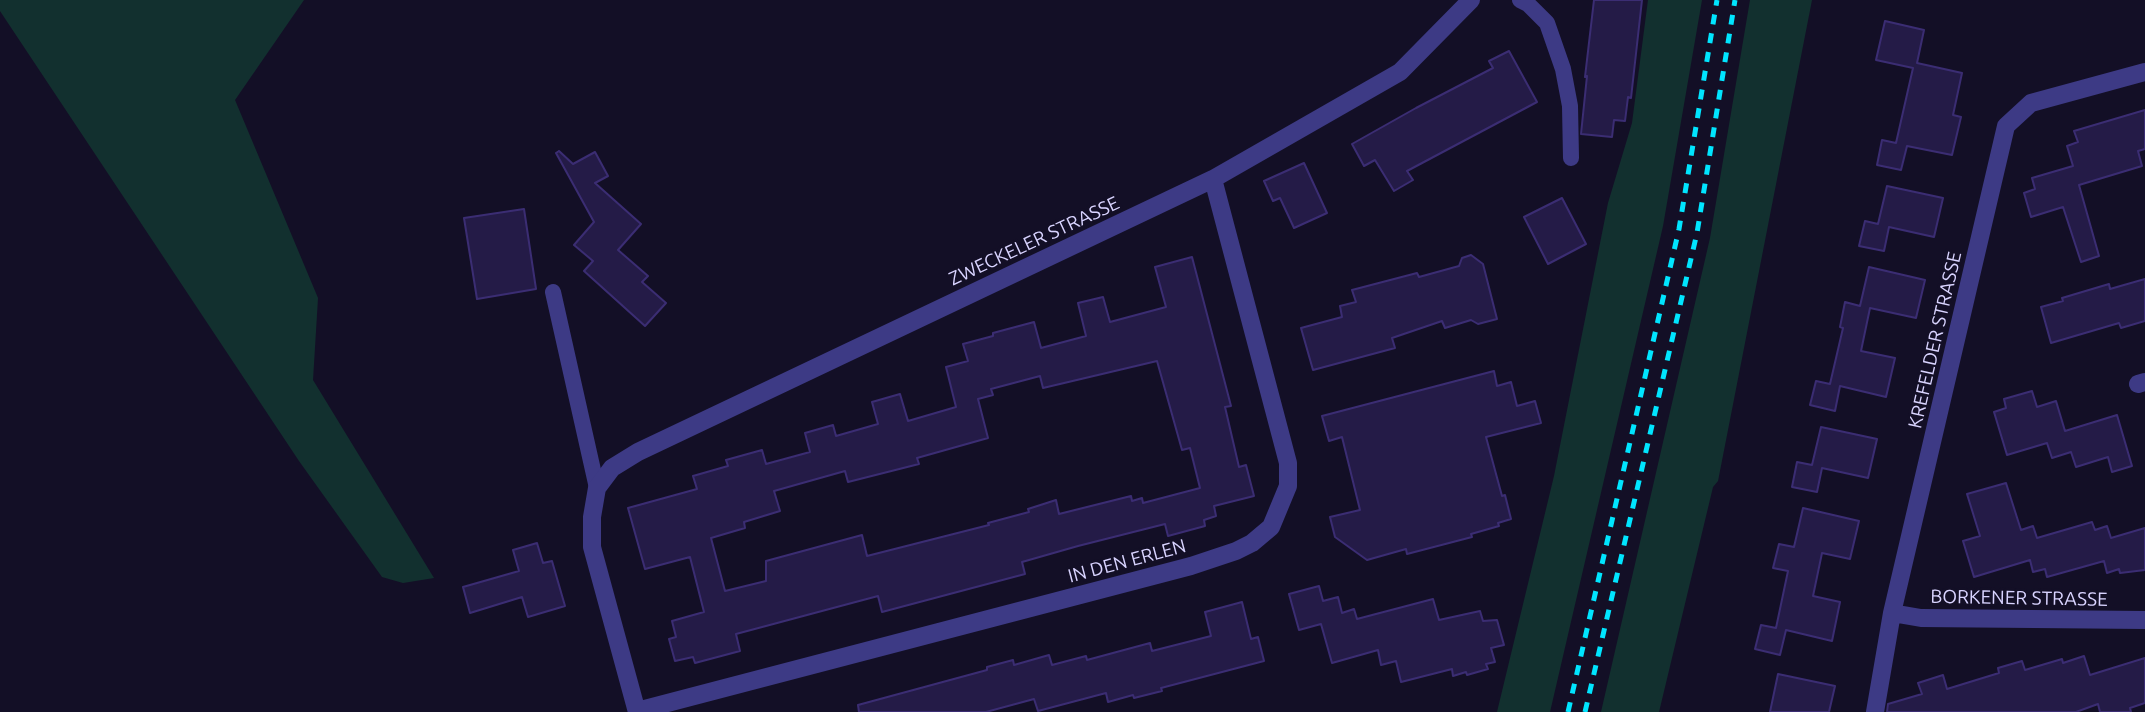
<!DOCTYPE html>
<html>
<head>
<meta charset="utf-8">
<style>
  body { margin:0 }
  canvas { display:block; background:#130f26 }
</style>
</head>
<body>
<canvas width="2145" height="712"></canvas>
<script>
const g = document.querySelector('canvas').getContext('2d');
g.lineJoin = 'round';
function fill(path, color) { g.fillStyle = color; g.fill(path, 'evenodd'); }
const toPath = rows => new Path2D(rows.map(r => 'M' + r).join(''));
function strokePath(path, color, width, dash) { g.strokeStyle = color; g.lineWidth = width; g.lineCap = dash ? 'butt' : 'round'; g.setLineDash(dash || []); g.stroke(path); }
function write(font, color, halo, rows, align = 'center') {
  g.font = font + ' Ubuntu,sans-serif'; g.lineWidth = 6; g.setLineDash([]); g.textBaseline = 'middle'; g.strokeStyle = halo; g.fillStyle = color; for (const [text, x, y, turn = 0] of rows) {
    g.save(); g.translate(x, y); g.rotate((+turn || 0) * Math.PI / 180); g.textAlign = isNaN(turn) ? turn : align; if (halo) g.strokeText(text, 0, 0); g.fillText(text, 0, 0); g.restore();
  }
}
const green = toPath([
  [0,0,304,0,235,100,318,298,313,380,434,578,403,583,382,577,299,461,0,11],
  [1648,0,1702,0,1663,226,1550,712,1497,712,1554,476,1608,203,1632,123],
  [1750,0,1812,0,1718,481,1713,487,1659,712,1601,712,1710,238]
]);
const building = toPath([
  [1594,0,1642,0,1631,98,1628,97,1625,121,1614,120,1612,137,1581,134,1587,76,1585,77,1594,0],
  [1885,21,1924,30,1917,63,1962,73,1953,115,1961,117,1952,155,1907,146,1901,170,1877,165,1882,140,1896,143,1913,68,1876,60,1885,21],
  [1509,51,1537,102,1407,171,1413,180,1394,191,1375,160,1364,166,1352,144,1416,108,1493,68,1489,61,1509,51],
  [2145,110,2145,149,2138,151,2142,166,2079,185,2099,256,2081,262,2063,207,2031,217,2024,193,2035,189,2032,178,2073,166,2067,146,2078,142,2074,131,2145,110],
  [559,151,573,164,595,152,608,176,595,183,641,224,618,250,648,276,642,282,666,303,645,326,584,271,593,261,574,245,594,222,556,153,559,151],
  [1304,163,1327,213,1294,228,1280,198,1273,201,1264,181,1304,163],
  [1887,186,1943,198,1934,237,1889,227,1884,251,1859,246,1865,221,1878,224,1887,186],
  [1562,198,1586,244,1548,264,1524,217,1562,198],
  [524,209,536,289,477,299,464,218,524,209],
  [1471,255,1483,264,1497,319,1478,324,1471,320,1445,328,1442,321,1392,338,1395,348,1313,370,1301,328,1342,317,1340,306,1356,302,1352,290,1417,273,1419,277,1459,266,1462,258,1471,255],
  [1192,257,1231,406,1225,407,1239,467,1246,465,1254,496,1214,506,1216,516,1204,520,1205,526,1168,536,1165,524,1078,546,1022,562,1025,574,882,612,878,596,736,634,740,651,695,663,693,657,675,661,669,639,676,637,672,621,704,612,690,557,645,569,628,508,697,489,693,476,728,466,726,460,762,450,766,464,810,452,805,433,833,425,836,436,878,424,872,402,900,394,908,421,956,407,946,367,968,361,963,344,993,336,993,333,1034,322,1041,348,1086,336,1078,303,1103,297,1110,322,1166,307,1155,267,1192,257],
  [1157,361,1182,450,1190,448,1200,488,1143,503,1142,498,1132,501,1131,496,1059,514,1056,500,1028,509,1029,512,988,523,989,525,867,556,862,535,766,561,766,581,725,591,711,538,745,528,744,522,780,511,774,491,845,471,848,482,919,464,917,458,988,438,978,399,993,395,991,389,1040,376,1043,388,1157,361],
  [1869,267,1925,280,1916,318,1870,308,1861,351,1895,358,1886,397,1840,386,1835,411,1810,405,1816,381,1830,384,1843,328,1840,327,1845,302,1860,306,1869,267],
  [2145,279,2145,321,2121,328,2119,323,2051,343,2041,307,2063,301,2062,298,2109,284,2110,289,2145,279],
  [1494,371,1497,386,1511,382,1517,406,1535,401,1541,423,1486,437,1502,496,1505,495,1511,519,1498,523,1499,526,1471,534,1472,537,1407,554,1406,549,1367,560,1335,537,1330,517,1360,510,1342,437,1329,441,1322,416,1494,371],
  [2032,391,2037,407,2056,401,2065,431,2117,415,2132,466,2112,472,2108,457,2076,467,2071,452,2052,458,2047,443,2007,455,1994,412,2006,408,2004,399,2032,391],
  [1821,427,1877,439,1868,478,1822,468,1817,492,1792,487,1797,462,1812,465,1821,427],
  [2006,483,2021,530,2033,526,2037,538,2092,522,2095,530,2107,526,2111,538,2145,528,2145,570,2120,573,2119,569,2107,573,2104,561,2047,577,2045,569,2033,572,2030,560,1974,577,1963,541,1980,536,1967,494,2006,483],
  [1803,508,1859,521,1850,559,1822,553,1813,596,1840,602,1832,641,1786,630,1780,655,1755,649,1761,625,1776,628,1788,571,1773,568,1779,544,1794,547,1803,508],
  [537,543,543,563,552,561,565,606,528,617,522,597,470,613,463,587,519,571,513,550,537,543],
  [1319,586,1323,601,1338,597,1342,613,1354,609,1357,619,1433,599,1439,620,1480,611,1483,621,1497,620,1504,645,1491,648,1495,662,1486,664,1488,669,1467,675,1466,672,1453,676,1452,669,1401,682,1396,661,1381,665,1378,650,1332,663,1321,624,1299,630,1289,594,1319,586],
  [1242,602,1251,639,1258,637,1264,661,1161,688,1162,691,1134,698,1133,695,1108,702,1106,693,1038,711,1034,699,986,712,859,712,858,705,987,670,987,667,1013,660,1014,665,1049,655,1052,665,1086,656,1087,660,1150,643,1152,651,1211,636,1205,612,1242,602],
  [2084,656,2090,675,2145,658,2145,703,2130,708,2131,712,2100,712,2098,704,2076,712,1887,712,1888,704,1922,694,1918,683,1943,675,1947,689,1999,673,1998,668,2022,661,2025,670,2062,659,2063,663,2084,656],
  [1778,674,1835,686,1829,712,1770,712,1778,674]
]);
const service = toPath([
  [1520,0,1528,4,1547,23,1563,69,1570,106,1571,158],
  [553,292,597,488]
]);
const minor = toPath([
  [2138,384,2145,382],
  [1892,613,1921,618,2145,620],
  [637,711,1191,566,1236,551,1252,543,1271,527,1288,486,1288,463,1213,179],
  [637,712,592,547,592,517,597,488,612,468,638,452,1213,179,1400,72,1471,0],
  [1875,712,1892,613,2006,126,2031,103,2145,72]
]);
const rail = toPath([
  [1568,712,1679,229,1717,0],
  [1585,712,1697,233,1735,0]
]);
const streetNames = [
  ["ZWECKELER STRASSE",1034,241,-25],
  ["KREFELDER STRASSE",1935,340,-77],
  ["IN DEN ERLEN",1127,561,-15],
  ["BORKENER STRASSE",2019,598,1]
];
fill(green, '#12302f');
fill(building, '#241b47');
strokePath(building, '#3b2d73', 2);
strokePath(service, '#3d3a85', 16);
strokePath(minor, '#3d3a85', 18);
strokePath(rail, '#00e5ff', 5, [10, 9]);
write('19px', '#d9d4ff', '#130f26', streetNames);
</script>
</body>
</html>
